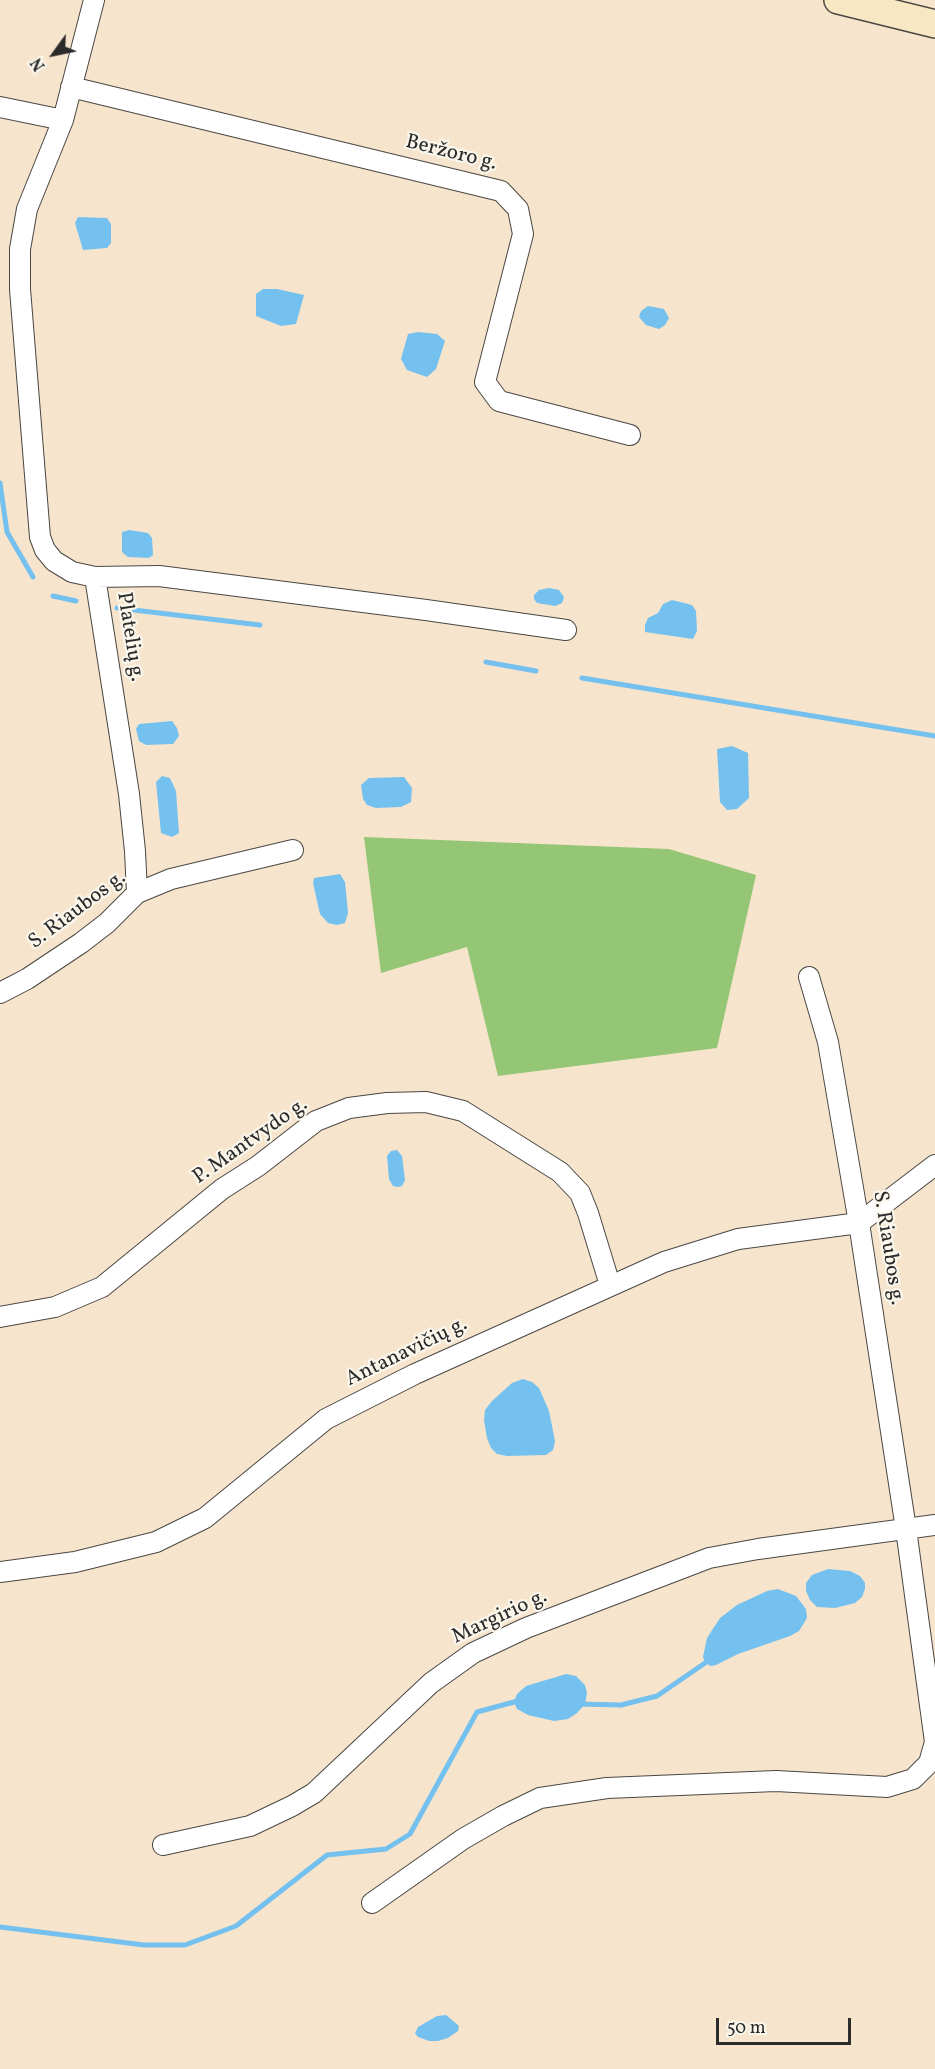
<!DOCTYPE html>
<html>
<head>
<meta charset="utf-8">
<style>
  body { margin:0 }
  #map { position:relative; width:935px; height:2069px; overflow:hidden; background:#f7e4cd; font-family:Vollkorn,serif }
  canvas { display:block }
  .north { position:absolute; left:24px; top:24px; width:60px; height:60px; -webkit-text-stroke:4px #fbf7ec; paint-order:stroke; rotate:237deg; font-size:16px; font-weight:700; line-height:24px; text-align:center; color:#2b2b2b }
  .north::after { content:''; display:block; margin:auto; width:21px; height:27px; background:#2b2b2b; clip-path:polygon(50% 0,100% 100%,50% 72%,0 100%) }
  .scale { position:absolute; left:716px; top:2018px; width:135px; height:27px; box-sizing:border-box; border:3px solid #2b2b2b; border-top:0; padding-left:8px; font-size:18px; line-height:21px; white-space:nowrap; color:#2b2b2b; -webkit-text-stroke:4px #fbf7ec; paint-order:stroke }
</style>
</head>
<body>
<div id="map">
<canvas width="935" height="2069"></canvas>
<div class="north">N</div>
<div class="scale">50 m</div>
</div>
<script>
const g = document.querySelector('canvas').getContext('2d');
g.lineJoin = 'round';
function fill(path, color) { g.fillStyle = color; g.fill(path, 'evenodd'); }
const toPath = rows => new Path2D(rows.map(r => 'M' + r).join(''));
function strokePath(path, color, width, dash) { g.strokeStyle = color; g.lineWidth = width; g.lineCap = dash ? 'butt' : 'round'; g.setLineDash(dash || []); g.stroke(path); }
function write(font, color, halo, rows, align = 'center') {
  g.font = font + ' Vollkorn,serif'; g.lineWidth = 4.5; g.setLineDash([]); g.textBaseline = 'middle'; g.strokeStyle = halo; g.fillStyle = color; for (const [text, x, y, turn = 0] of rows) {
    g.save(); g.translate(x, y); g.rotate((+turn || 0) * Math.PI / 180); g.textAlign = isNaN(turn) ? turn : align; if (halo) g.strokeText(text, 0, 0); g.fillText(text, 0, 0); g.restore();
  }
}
const green = toPath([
  [364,837,669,849,756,875,717,1048,498,1076,467,947,381,973]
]);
const water = toPath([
  [78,217,107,218,111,224,111,243,107,248,83,250,75,223],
  [263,289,277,289,304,295,296,324,281,326,256,316,256,294],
  [648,306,664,309,669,318,665,325,659,329,646,325,639,317,641,311],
  [418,332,437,334,445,341,436,369,427,377,407,370,401,359,408,334],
  [129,530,148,533,152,538,153,555,149,558,128,557,122,552,122,532],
  [549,588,559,590,564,597,562,603,555,606,537,603,534,599,534,595,539,590],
  [672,600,692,605,696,611,697,631,693,639,645,632,645,625,648,618,658,613,663,604],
  [172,721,177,728,179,736,173,744,146,745,139,741,136,729,139,724],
  [732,746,748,753,749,798,737,809,727,810,720,802,717,749],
  [162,776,170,778,176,791,179,833,172,837,161,833,156,782],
  [404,777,412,788,411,802,401,807,376,808,367,805,363,799,361,785,369,778],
  [340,874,345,882,348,913,345,923,337,925,328,923,320,914,313,883,314,878],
  [397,1150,402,1156,405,1180,402,1186,398,1187,393,1186,389,1179,387,1156,391,1151],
  [523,1379,532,1382,539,1388,549,1411,555,1441,553,1450,546,1455,507,1456,497,1454,491,1448,487,1438,484,1420,485,1410,492,1401,512,1383],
  [828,1569,850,1571,860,1576,865,1583,865,1589,862,1597,855,1603,835,1608,817,1607,810,1600,806,1591,806,1583,812,1575],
  [778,1589,796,1596,806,1609,807,1618,799,1631,790,1636,738,1654,716,1665,711,1666,705,1663,703,1657,707,1638,720,1618,737,1605,767,1591],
  [566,1674,576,1676,585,1685,587,1693,585,1704,577,1713,568,1719,554,1721,528,1715,517,1709,514,1702,517,1694,526,1686],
  [446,2015,459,2026,458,2031,448,2038,438,2041,429,2041,418,2037,415,2033,418,2027,437,2016]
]);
const stream = toPath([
  [0,483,7,532,33,577],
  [53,596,76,601],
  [117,608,260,625],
  [486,662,536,671],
  [582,678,935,736],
  [578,1704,621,1705,657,1696,705,1663],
  [0,1927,144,1945,185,1945,236,1926,327,1855,386,1849,410,1834,477,1712,514,1702,521,1702]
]);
const street = toPath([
  [94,0,63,120,27,209,20,249,20,289,40,537,45,550,54,561,72,572,95,577,129,794,135,851,137,893],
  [71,87,501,191,518,209,523,234,485,382,499,401,630,435],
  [0,107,63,120],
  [95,577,159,576,426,610,566,630],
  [809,977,828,1042,859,1223,906,1529,935,1742],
  [0,993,27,979,81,943,107,923,137,893,171,879,293,850],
  [0,1317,55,1307,102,1287,222,1189,258,1166,316,1121,349,1108,387,1103,426,1102,463,1111,560,1172,580,1193,588,1213,610,1285],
  [0,1572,75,1562,156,1542,205,1518,326,1419,415,1374,664,1262,738,1239,859,1223,935,1165],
  [163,1845,250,1826,292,1806,314,1793,431,1683,473,1653,526,1628,709,1558,758,1549,935,1525],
  [372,1903,463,1839,503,1816,540,1798,607,1788,776,1781,887,1787,913,1779,929,1763,935,1742]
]);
const secondary = toPath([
  [838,0,935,24]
]);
const streetNames = [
  ["Beržoro g.",451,154,14],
  ["Platelių g.",129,637,81],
  ["S. Riaubos g.",78,911,-37],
  ["P. Mantvydo g.",251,1142,-35],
  ["S. Riaubos g.",887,1248,81],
  ["Antanavičių g.",407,1353,-26],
  ["Margirio g.",500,1618,-25]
];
fill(green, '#95c675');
fill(water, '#74c0ee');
strokePath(stream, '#74c0ee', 5);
strokePath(street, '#4a4743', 22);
strokePath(secondary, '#4a4743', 30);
strokePath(street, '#fff', 20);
strokePath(secondary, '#f7e8c3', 27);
write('21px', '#2b2b2b', '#fbf7ec', streetNames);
</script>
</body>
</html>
